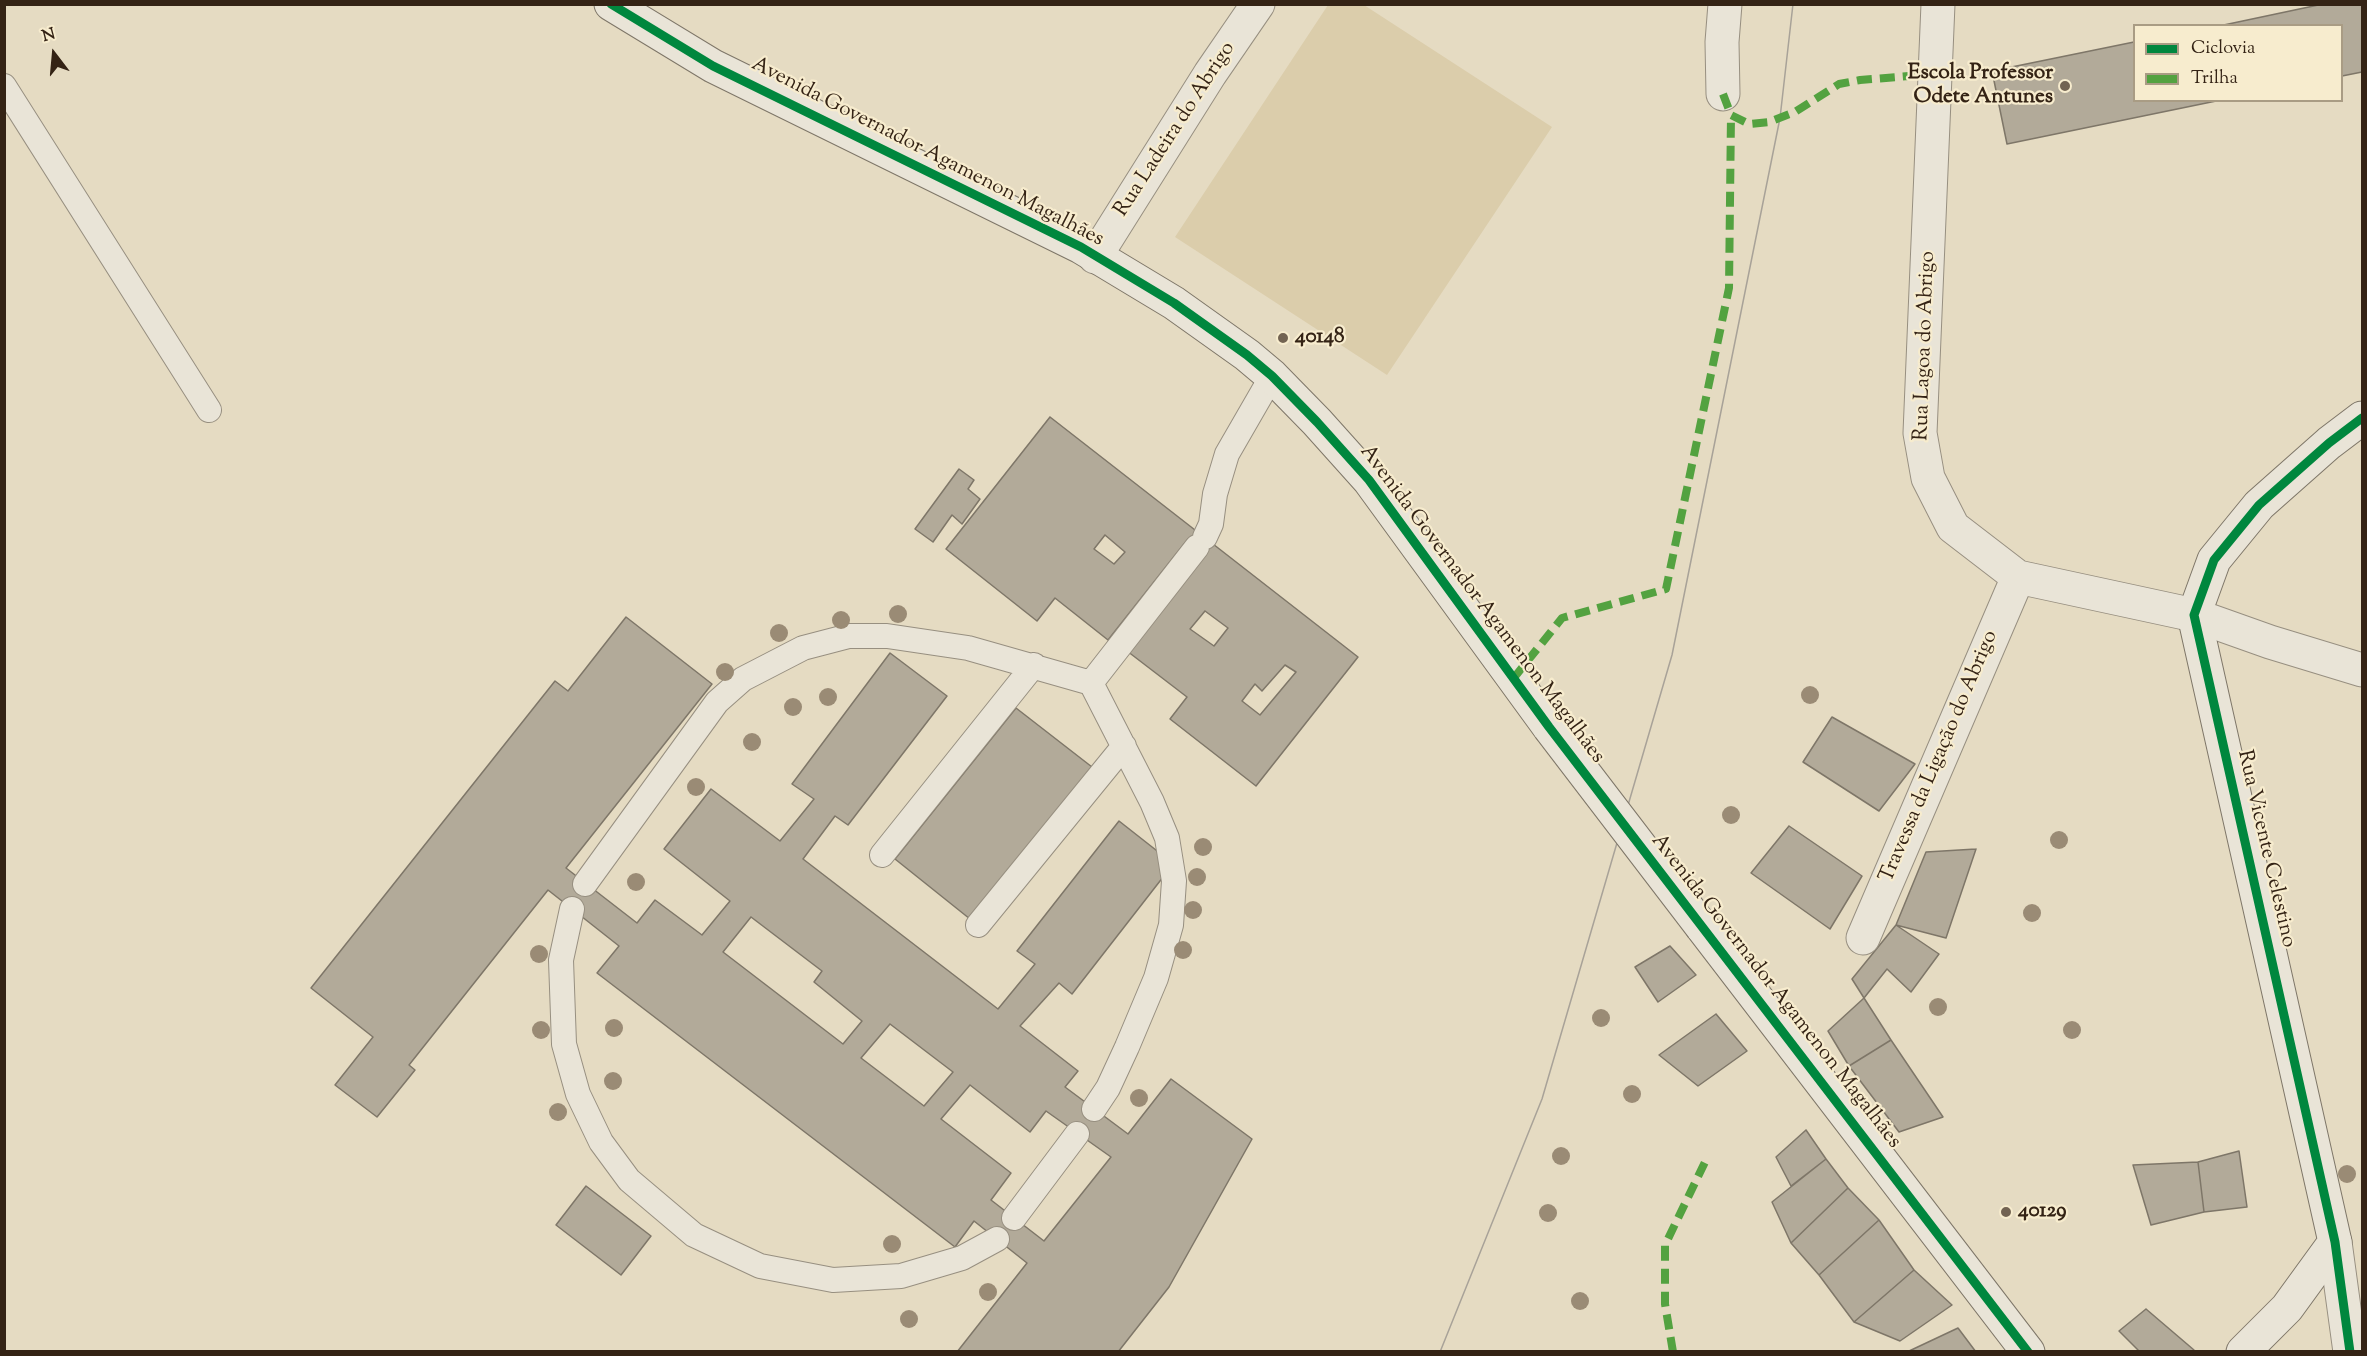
<!DOCTYPE html>
<html>
<head>
<meta charset="utf-8">
<style>
  body { margin:0 }
  #map { position:relative; width:2367px; height:1356px; overflow:hidden; background:#e5dbc2; font-family:"Sorts Mill Goudy",serif }
  canvas { display:block }
  .frame { position:absolute; inset:0; border:6px solid #342315; pointer-events:none }
  .legend { position:absolute; left:2133px; top:24px; width:210px; height:78px; box-sizing:border-box; background:#f7ecce; border:2px solid #a99c84; margin:0; padding:8px 10px; list-style:none; font-size:18px; color:#342315 }
  .legend li { display:flex; align-items:center; gap:12px; height:30px }
  .legend b { width:30px; border:2px solid #a99c84 }
  .north { position:absolute; left:24px; top:24px; width:60px; height:60px; -webkit-text-stroke:4px #f7ecce; paint-order:stroke; rotate:344deg; font-size:16px; font-weight:700; line-height:24px; text-align:center; color:#342315 }
  .north::after { content:''; display:block; margin:auto; width:21px; height:27px; background:#342315; clip-path:polygon(50% 0,100% 100%,50% 72%,0 100%) }
</style>
</head>
<body>
<div id="map">
<canvas width="2367" height="1356"></canvas>
<div class="frame"></div>
<ul class="legend">
<li><b style="height:8px;background:#00873e"></b>Ciclovia</li>
<li><b style="height:8px;background:#53a240"></b>Trilha</li>
</ul>
<div class="north">N</div>
</div>
<script>
const g = document.querySelector('canvas').getContext('2d');
g.lineJoin = 'round';
function fill(path, color) { g.fillStyle = color; g.fill(path, 'evenodd'); }
const toPath = rows => new Path2D(rows.map(r => 'M' + r).join(''));
function strokePath(path, color, width, dash) { g.strokeStyle = color; g.lineWidth = width; g.lineCap = dash ? 'butt' : 'round'; g.setLineDash(dash || []); g.stroke(path); }
function write(font, color, halo, rows, align = 'center') {
  g.font = font + ' "Sorts Mill Goudy",serif'; g.lineWidth = 4.5; g.setLineDash([]); g.textBaseline = 'middle'; g.strokeStyle = halo; g.fillStyle = color; for (const [text, x, y, turn = 0] of rows) {
    g.save(); g.translate(x, y); g.rotate((+turn || 0) * Math.PI / 180); g.textAlign = isNaN(turn) ? turn : align; if (halo) g.strokeText(text, 0, 0); g.fillText(text, 0, 0); g.restore();
  }
}
const green = toPath([
  [1328,5,1364,5,1552,127,1387,375,1175,237]
]);
const building = toPath([
  [2323,4,2362,4,2362,72,2342,76,2342,26,2219,26,2323,4],
  [2134,42,2134,100,2221,100,2007,144,1992,71,2134,42],
  [1050,417,1358,657,1256,786,1170,719,1187,697,1127,651,1197,547,1188,539,1108,640,1055,598,1037,621,946,549,1050,417],
  [1105,535,1125,552,1114,564,1094,549,1105,535],
  [1205,611,1228,628,1214,646,1190,629,1205,611],
  [1285,665,1296,672,1260,715,1242,701,1255,684,1262,691,1285,665],
  [959,469,974,480,968,489,980,499,962,524,952,515,933,542,915,529,959,469],
  [626,617,712,684,566,868,637,923,655,900,702,935,730,901,664,849,711,789,780,841,814,799,792,784,890,653,947,696,848,825,835,816,803,859,998,1009,1035,964,1017,951,1119,821,1161,854,1167,872,1072,994,1059,983,1020,1026,1078,1071,1065,1087,1128,1134,1171,1079,1252,1139,1169,1287,1118,1352,957,1352,1027,1263,974,1221,955,1247,597,973,619,946,548,890,409,1065,415,1070,377,1117,335,1085,373,1037,311,988,555,681,568,691,626,617],
  [751,917,822,971,814,982,862,1021,843,1044,723,952,751,917],
  [890,1024,953,1072,924,1106,861,1058,890,1024],
  [970,1085,1030,1132,1046,1111,1111,1157,1044,1241,991,1200,1011,1173,941,1119,970,1085],
  [1016,708,1092,767,970,919,895,859,1016,708],
  [1832,717,1915,764,1879,811,1803,762,1832,717],
  [1789,826,1862,876,1830,929,1751,873,1789,826],
  [1976,849,1946,938,1896,925,1926,852,1976,849],
  [1896,925,1939,954,1911,992,1887,969,1864,998,1852,979,1896,925],
  [1670,946,1696,975,1658,1002,1635,967,1670,946],
  [1864,998,1891,1040,1849,1066,1828,1031,1864,998],
  [1716,1014,1747,1051,1698,1086,1659,1055,1716,1014],
  [1891,1040,1943,1117,1899,1132,1849,1066,1891,1040],
  [1806,1130,1826,1159,1791,1186,1776,1157,1806,1130],
  [2239,1151,2247,1207,2204,1212,2198,1162,2239,1151],
  [1826,1159,1848,1188,1791,1243,1772,1202,1826,1159],
  [2198,1162,2204,1212,2151,1225,2133,1165,2198,1162],
  [586,1186,651,1236,621,1275,556,1225,586,1186],
  [1848,1188,1879,1220,1819,1275,1791,1243,1848,1188],
  [1879,1220,1914,1270,1854,1322,1819,1275,1879,1220],
  [1914,1270,1952,1305,1900,1341,1854,1322,1914,1270],
  [2146,1309,2194,1350,2193,1352,2140,1352,2119,1331,2146,1309],
  [1958,1328,1976,1352,1907,1352,1958,1328]
]);
const lane = toPath([
  [4,86,209,410],
  [1205,537,1211,524,1215,494,1227,454,1272,376],
  [882,855,1034,665],
  [585,884,717,702,743,679,803,648,849,636,887,636,968,648,1091,683],
  [572,909,561,960,564,1044,578,1094,601,1142,629,1180,694,1235,760,1266,833,1280,901,1276,962,1258,997,1239],
  [978,925,1124,746],
  [1094,1109,1108,1088,1127,1047,1156,978,1171,925,1174,881,1167,838,1152,802,1091,683,1197,547],
  [1014,1218,1077,1134]
]);
const street = toPath([
  [1938,4,1920,433,1928,478,1953,527,2018,577,2194,615,2270,642,2362,670],
  [1723,94,1722,42,1725,4],
  [1095,257,1210,74,1258,4],
  [1863,938,2018,577],
  [2335,1242,2350,1352]
]);
const secondary = toPath([
  [611,4,713,66,1081,247,1174,303,1247,355,1272,376,1317,422,1369,480,1549,727],
  [1702,927,2028,1352],
  [2243,1352,2287,1308,2335,1242,2194,615,2214,560,2259,505,2329,443,2362,418]
]);
const tram = toPath([
  [1440,1352,1542,1099,1672,655,1780,118,1793,4]
]);
const secondaryBridge = toPath([
  [1549,727,1702,927]
]);
const quiet = toPath([
  [1723,94,1731,115,1749,124,1769,122,1795,112,1839,84,1860,80,1934,74],
  [1513,679,1562,618,1666,589,1729,288,1731,115],
  [1673,1352,1665,1304,1665,1245,1705,1162]
]);
const cycleway = toPath([
  [611,4,713,66,1081,247,1174,303,1247,355,1272,376,1317,422,1369,480,1549,727,2028,1352],
  [2350,1352,2335,1242,2194,615,2214,560,2259,505,2329,443,2362,418]
]);
const trees = [
  [898,614],
  [841,620],
  [779,633],
  [725,672],
  [1810,695],
  [828,697],
  [793,707],
  [752,742],
  [696,787],
  [1731,815],
  [2059,840],
  [1203,847],
  [1197,877],
  [636,882],
  [1193,910],
  [2032,913],
  [1183,950],
  [539,954],
  [1938,1007],
  [1601,1018],
  [614,1028],
  [541,1030],
  [2072,1030],
  [613,1081],
  [1632,1094],
  [1139,1098],
  [558,1112],
  [1561,1156],
  [2347,1174],
  [1548,1213],
  [892,1244],
  [988,1292],
  [1580,1301],
  [909,1319]
];
const markers = [
  [2065,86,6,"#726352"],
  [1283,338,6,"#726352"],
  [2006,1212,6,"#726352"]
];
const poiNames = [
  ["Escola Professor",2053,74,"right"],
  ["Odete Antunes",2053,98,"right"],
  ["40148",1295,338],
  ["40129",2018,1212]
];
const streetNames = [
  ["Rua Ladeira do Abrigo",1176,130,-57],
  ["Avenida Governador Agamenon Magalhães",927,153,27],
  ["Rua Lagoa do Abrigo",1926,346,-88],
  ["Avenida Governador Agamenon Magalhães",1481,605,53],
  ["Travessa da Ligação do Abrigo",1940,757,-67],
  ["Rua Vicente Celestino",2265,849,77],
  ["Avenida Governador Agamenon Magalhães",1775,992,52]
];
fill(green, '#dbcdab');
fill(building, '#b2aa99');
strokePath(building, '#7e7668', 1.5);
strokePath(lane, '#978f80', 26);
strokePath(street, '#978f80', 35);
strokePath(secondary, '#7e7668', 35);
strokePath(lane, '#e9e4d7', 24);
strokePath(street, '#e9e4d7', 33);
strokePath(secondary, '#e9e4d7', 33);
strokePath(tram, '#a8a298', 1.5);
strokePath(secondaryBridge, '#7e7668', 35, []);
strokePath(secondaryBridge, '#e9e4d7', 33);
strokePath(quiet, '#53a240', 8, [15, 8]);
strokePath(cycleway, '#00873e', 9);
g.fillStyle = '#9a8b75';
for (const [x, y] of trees) { g.beginPath(); g.arc(x, y, 9, 0, 2 * Math.PI); g.fill(); }
for (const [x, y, r, color] of markers) { const dot = new Path2D(); dot.arc(x, y, r, 0, 2 * Math.PI); g.fillStyle = color; g.fill(dot); strokePath(dot, '#f7ecce', 2); }
write('bold 21px', '#342315', '#f7ecce', poiNames, 'left');
write('21px', '#342315', '#f7ecce', streetNames);
</script>
</body>
</html>
